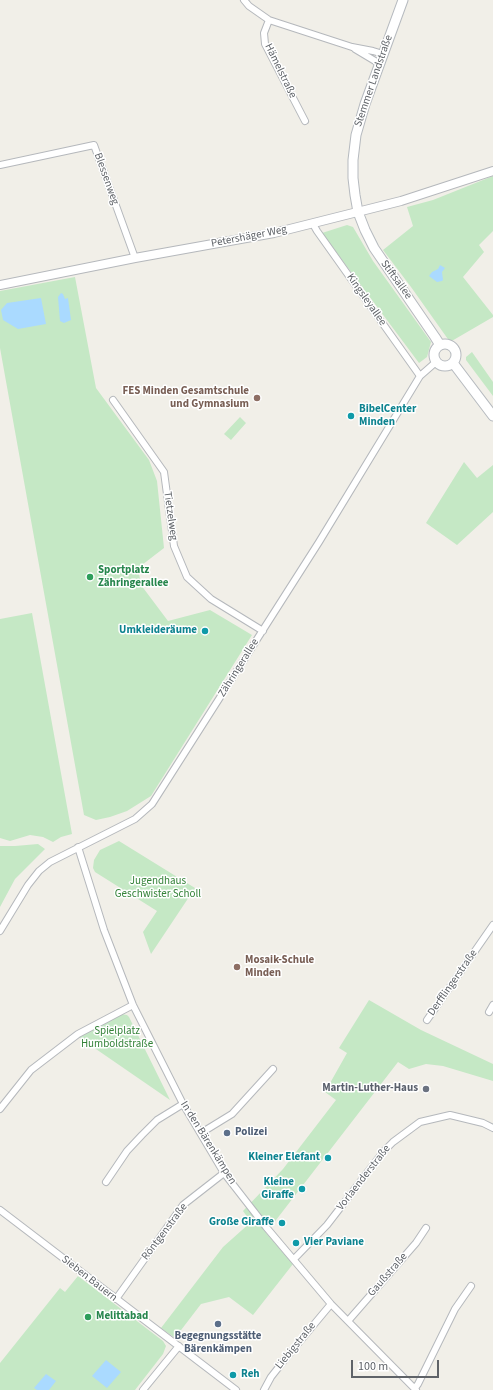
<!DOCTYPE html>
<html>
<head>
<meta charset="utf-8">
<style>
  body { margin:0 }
  #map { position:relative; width:493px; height:1390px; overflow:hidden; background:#f1efe8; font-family:"Source Sans 3",sans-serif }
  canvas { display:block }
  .scale { position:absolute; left:351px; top:1360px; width:88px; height:18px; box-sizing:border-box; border:2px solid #5f6368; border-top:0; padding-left:5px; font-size:12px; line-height:14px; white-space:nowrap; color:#5f6368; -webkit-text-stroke:3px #fff; paint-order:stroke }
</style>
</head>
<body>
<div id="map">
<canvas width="493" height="1390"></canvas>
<div class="scale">100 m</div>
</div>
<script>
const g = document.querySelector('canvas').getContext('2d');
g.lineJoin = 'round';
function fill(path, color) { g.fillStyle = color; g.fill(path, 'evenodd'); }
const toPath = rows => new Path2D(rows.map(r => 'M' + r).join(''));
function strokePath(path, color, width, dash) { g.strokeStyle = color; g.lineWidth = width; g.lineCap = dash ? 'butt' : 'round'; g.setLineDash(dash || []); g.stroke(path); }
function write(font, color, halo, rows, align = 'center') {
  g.font = font + ' "Source Sans 3",sans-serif'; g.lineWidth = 3; g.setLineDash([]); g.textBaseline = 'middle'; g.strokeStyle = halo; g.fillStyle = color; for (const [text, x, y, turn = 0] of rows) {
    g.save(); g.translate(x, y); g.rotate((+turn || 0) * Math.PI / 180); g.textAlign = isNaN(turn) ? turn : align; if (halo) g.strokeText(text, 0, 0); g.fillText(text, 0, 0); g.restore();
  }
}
const green = toPath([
  [493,176,493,231,479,245,484,252,463,277,493,315,493,317,450,342,411,287,383,250,413,226,407,207,433,200],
  [347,225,353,227,373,261,431,342,427,357,419,363,322,233],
  [75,277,96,388,149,460,157,481,164,548,138,568,141,585,168,621,210,610,252,635,151,796,127,811,110,817,96,820,84,815,0,348,0,291],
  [472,352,493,382,493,396,466,360,466,357],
  [240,417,246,423,231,440,224,434],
  [464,462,477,478,493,465,493,512,457,545,426,523],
  [32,613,72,834,61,837,53,842,43,837,30,835,10,841,0,838,0,619],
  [119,841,195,888,151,954,143,932,157,911,95,872,93,868,94,860,100,850],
  [38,844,45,849,15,879,0,907,0,846,15,846],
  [369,1000,421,1030,493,1064,493,1081,443,1066,426,1064,409,1069,398,1062,266,1233,293,1264,253,1315,229,1297,201,1304,175,1338,161,1328,223,1247,251,1222,243,1211,283,1169,336,1100,325,1092,347,1053,339,1048],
  [121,1014,127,1015,129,1017,170,1100,77,1036],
  [78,1276,163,1341,166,1346,163,1354,135,1390,0,1390,0,1363,60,1288,65,1292]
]);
const water = toPath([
  [440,265,445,268,442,272,443,280,442,281,437,282,429,276,432,272,438,269],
  [61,293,63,294,65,299,68,298,71,320,64,323,60,321,58,297],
  [41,298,46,324,18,329,3,320,1,310,7,303],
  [106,1360,121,1372,107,1388,92,1376],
  [46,1374,56,1381,49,1390,37,1390,34,1388]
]);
const minor = toPath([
  [244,0,249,6,269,20,352,47,373,51,383,54],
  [269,20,264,33,265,44,305,121],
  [355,49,380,64],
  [0,165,94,145,135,258],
  [313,224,317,231,420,376],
  [113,400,164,472,174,546,187,577,211,599,263,631],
  [78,847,104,930,133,1005,183,1104,224,1173,266,1227,331,1304,416,1390],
  [0,931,28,885,39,871,50,862,135,819,152,804,319,542,420,376,436,362],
  [489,1012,493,1005],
  [427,1020,493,925],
  [0,1109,31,1070,78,1034,133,1005],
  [201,1133,232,1114,273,1069],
  [106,1182,127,1151,142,1135,157,1120,183,1104],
  [0,1210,236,1390],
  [294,1259,327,1225,384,1151,393,1142,420,1122,450,1115,483,1123,493,1128],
  [116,1299,183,1205,224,1173],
  [348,1321,416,1243,426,1228],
  [415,1388,418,1384,455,1309,471,1286],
  [143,1390,179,1346],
  [264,1390,271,1377,286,1358,331,1304]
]);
const tertiary = toPath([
  [0,285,135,258,274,233,401,201,493,171]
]);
const secondary = toPath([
  [403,0,365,104,356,135,353,160,353,178,355,195,358,212,365,230,374,248,435,337,440,345],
  '434 355a11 11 0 1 1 22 0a11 11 0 1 1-22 0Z',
  [453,363,493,416]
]);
const markers = [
  [257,398,4,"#8d6e63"],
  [351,416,4,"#0f9aa8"],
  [90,577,4,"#2e9e5b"],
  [205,631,4,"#0f9aa8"],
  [237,967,4,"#8d6e63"],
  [426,1089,4,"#6b7280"],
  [227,1133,4,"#5c6f8a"],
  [328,1158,4,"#0f9aa8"],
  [302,1189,4,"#0f9aa8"],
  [282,1223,4,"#0f9aa8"],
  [296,1243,4,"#0f9aa8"],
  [88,1317,4,"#2e9e5b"],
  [218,1324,4,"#5c6f8a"],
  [233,1375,4,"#0f9aa8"]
];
const streetNames = [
  ["Hämelstraße",280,71,64],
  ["Stemmer Landstraße",374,81,-71],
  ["Blessenweg",106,179,70],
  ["Petershäger Weg",249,237,-11],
  ["Stiftsallee",396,280,54],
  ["Kingsleyallee",366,300,55],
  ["Tietzelweg",170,516,82],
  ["Zähringerallee",239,668,-58],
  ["Derfflingerstraße",453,983,-55],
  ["In den Bärenkämpen",208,1143,58],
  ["Vorlaenderstraße",364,1178,-52],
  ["Röntgenstraße",165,1232,-53],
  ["Gaußstraße",388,1275,-49],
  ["Sieben Bauern",89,1279,38],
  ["Liebigstraße",296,1346,-51]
];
const educationNames = [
  ["FES Minden Gesamtschule",249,392],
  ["und Gymnasium",249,405],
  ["Mosaik-Schule",245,961,"left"],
  ["Minden",245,974,"left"]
];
const cultureNames = [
  ["BibelCenter",359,410,"left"],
  ["Minden",359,423,"left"],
  ["Umkleideräume",197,631],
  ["Kleiner Elefant",320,1158],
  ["Kleine",294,1183],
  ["Giraffe",294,1196],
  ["Große Giraffe",274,1223],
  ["Vier Paviane",304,1243,"left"],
  ["Reh",241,1375,"left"]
];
const leisureNames = [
  ["Sportplatz",98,571],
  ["Zähringerallee",98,584],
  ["Melittabad",96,1317]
];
const parkNames = [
  ["Jugendhaus",158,882],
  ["Geschwister Scholl",158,895],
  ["Spielplatz",117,1032],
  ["Humboldstraße",117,1045]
];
const worshipNames = [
  ["Martin-Luther-Haus",418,1089]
];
const serviceNames = [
  ["Polizei",235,1133],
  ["Begegnungsstätte",218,1337,"center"],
  ["Bärenkämpen",218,1350,"center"]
];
fill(green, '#c5e8c5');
fill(water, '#aadaff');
strokePath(minor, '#b5b8bc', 8);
strokePath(tertiary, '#b5b8bc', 10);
strokePath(secondary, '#b6babf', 11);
strokePath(minor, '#fff', 6);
strokePath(tertiary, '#fff', 8);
strokePath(secondary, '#fff', 9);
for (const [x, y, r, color] of markers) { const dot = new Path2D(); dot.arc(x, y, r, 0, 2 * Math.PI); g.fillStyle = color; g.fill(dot); strokePath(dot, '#fff', 1.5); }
write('11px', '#5f6368', '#fff', streetNames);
write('bold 11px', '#785e54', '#fff', educationNames, 'right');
write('bold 11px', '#0d838f', '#fff', cultureNames, 'right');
write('bold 11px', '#27864d', '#fff', leisureNames, 'left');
write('11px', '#348238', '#fff', parkNames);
write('bold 11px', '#5b616d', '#fff', worshipNames, 'right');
write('bold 11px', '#4e5e75', '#fff', serviceNames, 'left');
</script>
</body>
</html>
